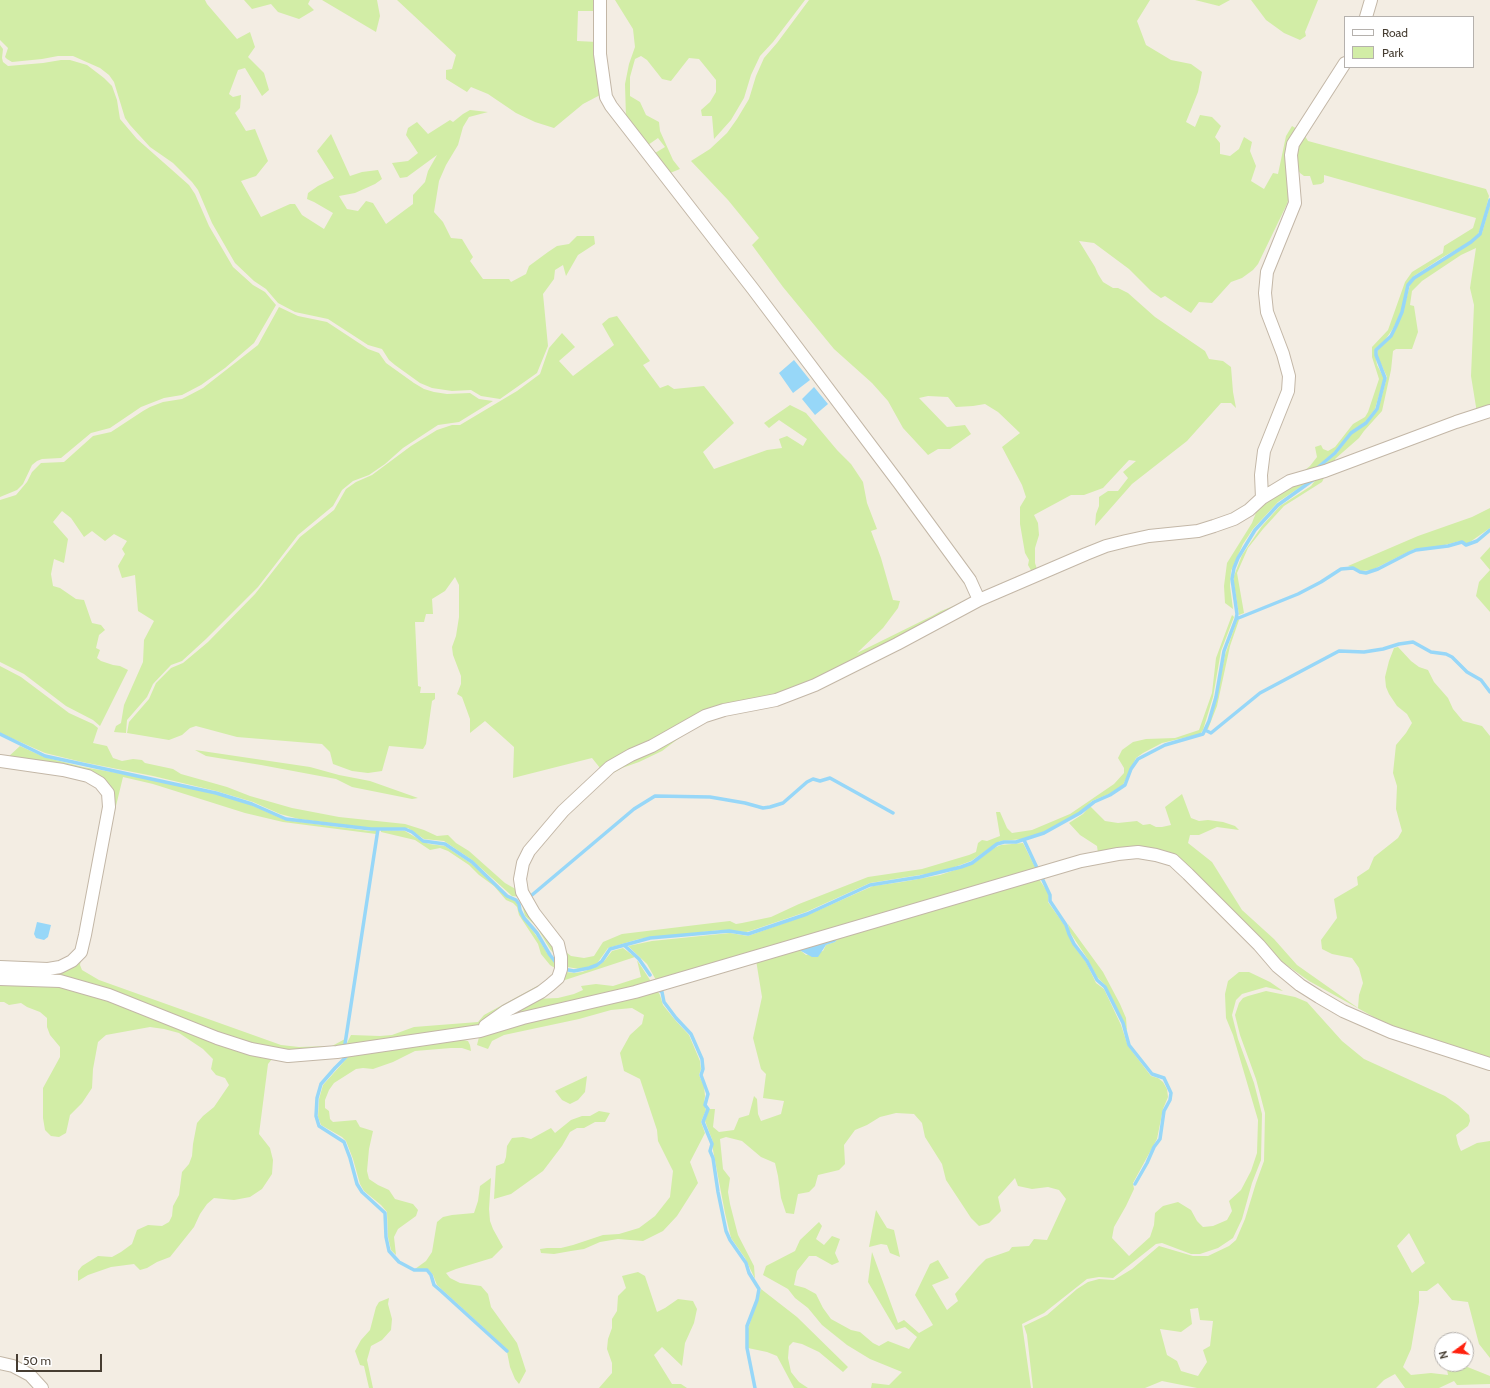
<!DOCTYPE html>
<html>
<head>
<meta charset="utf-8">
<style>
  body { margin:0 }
  #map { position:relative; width:1490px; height:1388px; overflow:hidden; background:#f3ede3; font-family:Cabin,sans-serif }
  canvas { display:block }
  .legend { position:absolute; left:1344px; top:16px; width:130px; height:52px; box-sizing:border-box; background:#fff; border:1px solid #b5b1ad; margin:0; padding:5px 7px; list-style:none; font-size:12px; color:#463d32 }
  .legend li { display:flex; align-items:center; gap:8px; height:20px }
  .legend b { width:20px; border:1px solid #b5b1ad }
  .north { position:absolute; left:1434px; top:1332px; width:40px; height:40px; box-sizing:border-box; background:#fff; border:1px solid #b5b1ad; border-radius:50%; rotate:255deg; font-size:11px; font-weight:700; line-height:16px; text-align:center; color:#463d32 }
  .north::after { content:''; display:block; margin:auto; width:14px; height:18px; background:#ff210e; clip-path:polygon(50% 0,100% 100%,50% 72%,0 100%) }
  .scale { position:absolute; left:16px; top:1354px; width:86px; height:18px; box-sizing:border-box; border:2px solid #463d32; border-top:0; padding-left:5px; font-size:12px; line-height:14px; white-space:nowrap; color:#463d32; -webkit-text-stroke:3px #fff; paint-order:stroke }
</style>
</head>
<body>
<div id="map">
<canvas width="1490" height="1388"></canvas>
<ul class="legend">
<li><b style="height:5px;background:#fff"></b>Road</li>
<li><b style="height:11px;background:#d2eda6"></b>Park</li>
</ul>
<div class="north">N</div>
<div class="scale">50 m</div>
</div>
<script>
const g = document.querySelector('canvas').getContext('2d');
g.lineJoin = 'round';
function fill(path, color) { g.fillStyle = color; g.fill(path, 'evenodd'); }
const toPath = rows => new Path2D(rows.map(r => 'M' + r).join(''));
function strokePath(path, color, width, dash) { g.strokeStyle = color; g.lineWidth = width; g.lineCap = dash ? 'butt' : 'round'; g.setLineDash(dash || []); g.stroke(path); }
const green = toPath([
  [0,0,205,0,207,4,237,39,250,32,255,47,248,57,264,73,269,90,262,96,245,68,238,70,229,94,233,97,241,95,240,108,235,113,246,131,255,129,268,161,256,176,241,181,261,217,290,204,295,204,302,215,324,229,333,213,314,202,307,199,308,193,318,186,334,178,317,151,331,134,350,176,362,172,378,170,382,179,375,184,355,193,339,196,347,209,358,211,366,201,373,203,386,224,413,204,413,195,425,182,428,171,437,155,407,177,400,178,392,163,408,161,418,153,406,135,408,128,417,122,428,134,450,120,453,122,463,114,470,110,488,112,469,117,463,127,458,145,446,165,439,181,434,212,443,222,451,238,462,239,473,257,470,261,483,279,509,279,511,282,526,274,529,266,548,252,557,246,569,244,577,236,594,236,595,244,578,255,566,276,563,265,555,270,554,279,543,294,548,346,537,373,500,399,481,396,471,390,452,391,432,388,420,383,395,365,389,360,382,349,368,345,328,319,295,312,278,303,266,289,254,281,235,263,212,223,198,190,192,182,173,163,150,147,130,125,125,118,114,82,109,75,100,68,73,56,58,56,42,59,12,62,7,59,5,57,8,48,0,40],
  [244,0,310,0,308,4,314,10,299,19,278,12,271,4,252,9],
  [322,0,377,0,380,16,376,32],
  [397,0,597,0,597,11,578,11,577,41,597,42,602,94,583,104,554,128,535,122,516,113,488,94,471,87,467,92,446,79,446,70,452,69,456,55],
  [615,0,805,0,773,42,760,56,751,75,744,98,731,120,714,139,712,116,702,116,701,110,710,102,716,92,716,80,708,70,699,59,689,58,671,81,662,79,647,60,641,56,635,59,630,77,630,96,640,102,646,115,659,122,660,131,673,160,680,169,670,173,655,153,665,147,658,138,648,145,626,118,625,84,629,64,635,47,633,29],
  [809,0,1150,0,1137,21,1146,45,1171,60,1191,64,1202,72,1198,92,1186,122,1195,127,1200,115,1212,117,1221,126,1215,137,1220,143,1220,154,1230,156,1239,149,1244,137,1252,142,1250,151,1256,166,1251,181,1264,189,1273,173,1278,174,1286,136,1292,126,1297,129,1292,188,1287,204,1258,264,1253,270,1242,278,1231,282,1212,303,1199,302,1191,313,1186,310,1165,296,1161,298,1151,291,1129,269,1094,243,1079,241,1095,267,1098,274,1103,282,1113,288,1118,288,1128,293,1155,317,1205,351,1209,359,1223,361,1231,367,1233,392,1236,408,1231,403,1221,403,1187,441,1132,484,1095,526,1096,514,1099,506,1099,497,1108,491,1118,491,1128,478,1123,472,1136,461,1129,460,1103,488,1084,495,1071,495,1034,515,1038,523,1039,535,1035,548,1035,563,1038,572,1033,574,1028,565,1029,560,1025,553,1020,524,1020,507,1026,497,1022,485,1002,447,1020,433,998,412,985,404,973,406,956,407,948,397,928,396,919,398,947,427,965,425,971,434,950,449,938,449,928,455,903,428,888,401,872,383,834,349,783,287,752,245,759,238,728,200,691,161,710,149,727,133,737,119,749,99,756,76,764,58,777,43],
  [1195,0,1230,0,1219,6],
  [1251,0,1318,0,1305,32,1306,36,1300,40,1284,33,1266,20],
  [0,45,3,49,2,58,3,62,8,66,43,63,61,60,70,60,87,65,104,78,112,86,117,100,120,119,137,139,189,185,195,194,209,226,233,267,253,285,265,292,276,305,254,343,225,368,201,385,182,395,164,398,141,407,110,428,91,433,61,458,42,459,37,461,32,465,23,484,17,490,0,497],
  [1303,133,1308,141,1486,189,1489,196,1482,225,1478,234,1470,242,1443,257,1414,276,1409,282,1400,315,1394,327,1383,343,1376,349,1375,352,1377,365,1384,378,1375,409,1365,422,1349,434,1334,452,1313,470,1265,492,1264,485,1268,486,1276,484,1305,470,1310,466,1317,457,1315,447,1321,445,1323,449,1328,451,1335,447,1353,424,1365,417,1368,412,1379,379,1372,357,1372,347,1388,330,1405,282,1412,272,1443,253,1444,246,1473,228,1476,218,1324,175,1324,182,1321,184,1313,185,1310,176,1304,176,1300,173,1296,166,1293,157],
  [1490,205,1490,409,1477,413,1471,376,1474,305,1470,288,1476,248,1461,255,1422,281,1412,291,1410,305,1414,306,1418,332,1412,349,1396,349,1393,351,1391,370,1382,411,1364,431,1359,438,1335,459,1336,461,1317,470,1337,453,1352,433,1367,423,1373,414,1378,410,1387,377,1377,355,1378,350,1392,336,1397,326,1403,311,1410,285,1416,277,1426,270,1471,243,1479,236,1482,233],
  [279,307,298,316,327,322,368,349,379,353,386,363,414,383,424,389,434,392,447,394,470,393,479,399,493,401,459,422,438,425,403,448,385,464,369,475,353,481,342,490,333,506,298,535,258,587,206,639,182,661,171,665,153,684,147,697,127,720,126,733,114,732,116,726,121,723,124,705,143,662,144,640,154,621,138,611,135,575,122,578,118,566,125,554,122,549,127,541,114,534,105,541,92,531,84,537,71,518,62,511,53,522,68,539,64,563,54,559,51,574,53,586,60,588,76,599,84,600,92,623,101,625,105,630,99,635,96,648,100,650,97,658,101,661,113,665,120,666,128,670,100,726,93,720,66,706,24,674,0,662,0,500,16,495,27,482,32,472,41,463,64,462,93,436,111,432,143,411,150,407,163,402,182,399,203,388,258,345],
  [617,316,650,361,643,365,660,388,668,385,674,389,704,386,734,423,703,452,714,469,767,450,782,448,779,439,787,436,803,446,807,439,779,420,769,428,764,423,790,405,806,413,837,450,851,464,863,482,867,503,877,529,871,531,881,558,893,600,900,601,898,608,883,628,857,653,932,616,941,611,966,601,795,692,723,709,610,765,600,768,592,758,513,778,514,747,485,721,470,733,470,719,462,697,457,694,461,684,461,676,453,655,452,647,456,636,459,617,459,585,455,577,445,591,432,599,433,614,426,614,424,622,415,622,418,686,421,687,420,693,435,693,435,699,432,701,426,744,423,749,389,746,382,771,368,773,352,771,333,764,330,752,322,744,237,737,196,726,190,728,182,735,169,740,127,733,129,722,149,699,156,683,171,668,183,663,208,642,255,594,300,537,334,510,346,489,356,482,372,475,411,446,437,430,452,425,460,425,517,391,540,374,549,348,562,333,575,347,559,361,573,376,614,345,602,324,609,318],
  [1325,476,1322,482,1284,506,1263,529,1248,548,1237,573,1244,613,1239,615,1234,584,1234,576,1242,555,1262,526,1280,506,1311,486,1317,478],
  [1311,480,1278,502,1253,529,1243,544,1231,571,1230,586,1233,609,1225,603,1224,586,1227,563,1252,523,1257,510,1279,491],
  [1490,508,1490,528,1470,542,1466,544,1460,541,1441,546,1414,549,1372,570,1361,571,1348,566,1418,536,1472,517],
  [1490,547,1490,612,1476,596,1479,582,1490,570,1480,558],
  [1232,615,1234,617,1221,651,1213,697,1203,730,1200,734,1162,743,1143,753,1136,758,1123,785,1109,794,1092,801,1079,813,1062,823,1043,832,1023,839,1000,841,971,861,952,868,938,872,870,883,806,912,750,931,746,932,720,930,639,939,608,948,596,965,580,969,567,967,566,952,571,956,584,958,594,956,603,942,622,934,721,922,730,921,736,924,742,923,771,917,799,904,868,877,922,869,969,855,976,852,978,843,982,840,987,841,1000,836,996,812,1000,812,1007,828,1012,833,1032,830,1070,814,1114,784,1124,773,1124,768,1118,758,1122,750,1133,742,1146,739,1175,738,1199,730,1212,693,1216,658],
  [1237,620,1239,620,1230,646,1217,706,1208,729,1206,729,1214,708,1225,655],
  [1398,647,1411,661,1419,667,1428,670,1434,682,1448,698,1453,709,1463,721,1482,726,1490,736,1490,1058,1417,1036,1394,1028,1372,1016,1309,981,1281,961,1177,860,1098,853,1097,846,1080,835,1069,823,1083,814,1090,806,1105,821,1118,823,1137,821,1143,825,1150,824,1156,827,1162,827,1171,825,1165,807,1182,794,1191,818,1199,821,1208,820,1223,822,1235,826,1239,830,1217,827,1199,835,1190,835,1188,843,1212,862,1242,910,1274,939,1297,965,1358,1008,1359,995,1363,983,1359,968,1352,958,1332,954,1322,949,1321,940,1337,918,1334,899,1358,885,1357,877,1369,869,1374,857,1398,838,1402,831,1396,809,1397,786,1393,773,1396,745,1406,733,1412,723,1407,714,1397,706,1389,694,1386,687,1385,677,1389,661,1394,648],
  [0,666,21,677,69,713,93,724,98,728,93,743,107,746,113,758,122,761,133,759,142,760,145,763,173,769,181,774,227,787,250,796,292,808,339,817,405,824,424,830,437,836,448,835,456,843,469,851,505,883,519,891,521,897,512,896,472,860,444,841,424,839,408,828,370,828,299,819,280,814,253,802,216,791,153,776,82,762,45,753,0,733],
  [695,726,662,751,639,762,622,768,601,780,609,773],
  [20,746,44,757,83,767,123,774,216,794,251,805,285,820,370,831,377,830,376,834,283,822,245,813,153,784,123,777,107,843,110,788,7,758],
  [195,750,310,767,339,775,370,781,418,798,412,799,352,787,336,779,261,765,206,756],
  [381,830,405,831,422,841,429,844,445,846,472,864,507,897,514,900,517,903,524,919,538,938,547,953,558,967,558,970,550,965,541,954,538,944,519,915,517,907,513,903,506,900,494,886,479,875,469,865,448,851,440,848,430,850,415,840,381,832],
  [1023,843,1037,871,656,980,647,964,628,946,652,941,730,933,748,936,810,914,873,886,902,882,940,875,973,864,994,848,1001,845],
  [1039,879,1049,894,1048,902,1065,926,1073,945,1086,962,1096,983,1104,989,1121,1025,1128,1046,1151,1076,1158,1078,1163,1082,1167,1089,1168,1097,1163,1109,1157,1139,1133,1183,1134,1189,1126,1206,1114,1227,1112,1238,1129,1256,1150,1237,1154,1225,1155,1213,1163,1206,1178,1202,1191,1210,1197,1221,1203,1227,1213,1226,1227,1220,1232,1211,1229,1201,1241,1190,1251,1171,1257,1153,1258,1120,1233,1035,1226,1018,1225,994,1228,981,1239,972,1249,972,1270,982,1283,991,1266,987,1242,994,1236,1000,1232,1015,1238,1039,1254,1083,1262,1114,1261,1160,1252,1183,1242,1219,1233,1238,1218,1248,1200,1254,1191,1254,1162,1243,1156,1244,1113,1278,1099,1277,1087,1279,1044,1313,1022,1324,1031,1388,871,1388,872,1383,889,1385,902,1372,870,1359,847,1345,822,1325,808,1308,795,1298,788,1289,763,1275,766,1266,795,1251,800,1240,819,1222,822,1226,816,1239,824,1245,832,1236,840,1239,835,1253,839,1262,832,1265,816,1256,809,1256,797,1271,794,1285,805,1288,816,1294,823,1308,831,1319,851,1330,860,1332,873,1343,879,1346,888,1341,909,1349,917,1337,905,1327,896,1330,868,1282,872,1252,898,1323,904,1320,919,1333,933,1325,915,1295,930,1264,938,1260,949,1278,932,1285,947,1310,958,1301,955,1294,978,1267,986,1259,1009,1251,1012,1247,1029,1246,1034,1239,1047,1240,1066,1199,1059,1190,1048,1187,1032,1189,1018,1186,1015,1178,998,1197,1001,1211,989,1223,979,1226,971,1218,946,1180,942,1164,925,1137,922,1123,914,1114,896,1113,880,1117,867,1125,855,1130,844,1145,845,1164,839,1170,818,1175,815,1186,809,1192,798,1194,794,1214,786,1213,781,1198,778,1176,775,1163,761,1157,742,1141,726,1137,720,1139,723,1169,730,1178,728,1192,730,1204,738,1235,754,1266,755,1279,745,1258,731,1238,725,1213,713,1150,713,1142,705,1121,709,1109,715,1109,713,1127,719,1132,734,1130,739,1118,749,1115,754,1096,757,1099,758,1114,761,1121,781,1114,784,1101,763,1098,766,1074,761,1069,753,1038,762,997,756,960,795,949,801,951,806,955,823,951,826,945,835,942,840,936],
  [521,901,556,945,559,960,550,949,536,926,525,916],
  [1068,924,1103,972,1120,1004,1126,1018,1127,1031,1105,985,1097,977,1087,958,1069,931],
  [623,948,635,957,562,981,566,972,574,973,582,972,598,966,605,960,612,951],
  [81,960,80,965,82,970,99,980,281,1045,299,1047,332,1046,345,1039,344,1048,301,1053,253,1045,108,992,0,977,0,970,73,967],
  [637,960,652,983,497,1021,535,999,558,998,574,994,583,990,581,986,596,984,613,986,641,977],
  [0,984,51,985,86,993,272,1059,268,1064,259,1134,270,1148,273,1160,272,1174,262,1189,250,1197,234,1200,214,1198,207,1204,200,1214,194,1227,170,1257,157,1262,147,1268,140,1270,134,1264,111,1267,88,1275,78,1281,78,1271,82,1266,98,1256,112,1257,121,1252,132,1244,137,1230,148,1225,162,1226,169,1222,172,1216,173,1206,179,1195,182,1172,189,1164,192,1156,193,1144,197,1123,203,1116,214,1107,229,1085,225,1078,216,1075,211,1069,213,1059,203,1049,179,1033,164,1029,150,1027,106,1035,98,1042,93,1069,92,1088,82,1103,70,1115,66,1133,59,1137,51,1136,45,1130,43,1118,43,1088,60,1057,60,1047,50,1035,47,1027,47,1018,40,1012,27,1007,21,1003,9,1005,4,1002,0,1002],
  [541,984,480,1027,348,1047,347,1043,351,1035,380,1036,392,1035,414,1027,478,1022,484,1015],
  [657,990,660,995,663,1005,676,1021,689,1035,700,1061,701,1069,699,1075,704,1086,705,1096,704,1104,706,1110,701,1122,705,1133,690,1162,698,1183,677,1216,663,1231,643,1241,618,1239,600,1242,584,1249,571,1251,554,1254,541,1253,540,1249,547,1248,561,1248,573,1245,603,1235,619,1234,639,1228,655,1216,670,1197,673,1171,658,1141,657,1130,640,1079,624,1071,620,1053,630,1035,642,1024,644,1015,632,1008,611,1010,579,1019,504,1035,492,1041,488,1049,477,1045,479,1037,482,1032],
  [1266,991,1295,997,1307,1002,1342,1041,1364,1059,1445,1096,1458,1105,1469,1115,1470,1121,1468,1126,1456,1135,1458,1144,1461,1151,1477,1143,1490,1141,1490,1358,1479,1344,1468,1302,1452,1300,1438,1283,1427,1291,1419,1291,1419,1302,1411,1349,1403,1367,1411,1375,1431,1373,1448,1375,1446,1364,1460,1364,1490,1376,1490,1384,1457,1385,1454,1381,1439,1388,1405,1388,1395,1374,1384,1380,1376,1388,1197,1388,1162,1381,1145,1388,1033,1388,1027,1335,1024,1326,1047,1315,1077,1289,1088,1282,1099,1279,1114,1280,1132,1269,1159,1246,1193,1256,1208,1256,1229,1246,1236,1240,1245,1219,1256,1183,1264,1161,1265,1113,1256,1079,1240,1035,1235,1015,1239,1003,1243,998,1248,996],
  [1409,1233,1425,1263,1412,1273,1397,1246],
  [1198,1308,1200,1320,1213,1321,1210,1346,1203,1350,1207,1362,1198,1376,1181,1371,1177,1361,1167,1355,1160,1329,1181,1332,1192,1324,1190,1309],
  [463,1040,468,1041,470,1045,471,1051,462,1048,451,1048,415,1051,393,1062,373,1069,363,1068,356,1069,334,1083,329,1090,325,1100,325,1108,329,1111,330,1119,333,1122,356,1120,360,1127,373,1131,369,1149,367,1171,369,1179,378,1185,389,1190,395,1199,413,1204,418,1210,416,1216,398,1229,394,1237,396,1255,391,1250,388,1237,387,1212,381,1205,364,1191,360,1184,353,1159,346,1141,342,1137,321,1125,318,1117,319,1099,323,1085,349,1056],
  [587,1076,585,1092,578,1100,570,1104,562,1100,555,1091],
  [599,1111,610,1113,605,1122,595,1122,584,1128,577,1128,570,1132,562,1146,543,1171,511,1194,494,1199,496,1166,504,1163,506,1157,507,1146,512,1138,523,1137,531,1139,551,1128,555,1133,571,1120,582,1116,590,1116],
  [491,1178,489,1209,490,1221,493,1229,503,1247,492,1258,456,1269,446,1273,450,1278,460,1283,481,1286,488,1294,491,1307,517,1343,526,1371,519,1384,515,1379,510,1367,507,1352,508,1350,437,1285,433,1275,428,1269,415,1269,426,1261,432,1252,437,1222,443,1217,452,1215,474,1213,478,1201,480,1186],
  [876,1210,887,1228,894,1230,900,1257,890,1253,887,1245,881,1244,869,1247],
  [638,1272,645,1276,657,1312,665,1308,678,1299,693,1301,697,1309,694,1323,685,1343,682,1366,662,1347,654,1355,672,1384,681,1384,687,1388,599,1388,612,1373,612,1363,607,1349,608,1339,612,1328,612,1319,617,1311,618,1296,626,1288,622,1276],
  [761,1289,797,1317,848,1367,843,1372,819,1352,802,1344,793,1342,789,1346,788,1358,791,1372,799,1382,808,1388,794,1388,777,1356,767,1352,748,1348,748,1329],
  [389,1298,388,1304,392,1319,391,1330,382,1340,371,1346,367,1360,373,1388,369,1388,364,1366,360,1365,355,1351,361,1340,370,1330,376,1307,379,1302]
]);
const water = toPath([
  [794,360,810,380,793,393,779,373],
  [814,387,828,404,815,415,802,399],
  [37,922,51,925,48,937,44,940,36,938,34,934],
  [840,936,835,942,826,945,818,957,812,957,801,951,795,949]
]);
const stream = toPath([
  [1316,469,1335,453,1351,433,1366,423,1377,409,1385,378,1376,355,1376,350,1391,336,1396,326,1402,312,1408,285,1414,278,1471,242,1480,234,1490,200],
  [1236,619,1298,594,1321,582,1341,569,1353,568,1360,572,1366,573,1378,569,1409,553,1416,550,1448,546,1462,542,1466,545,1477,541,1490,530],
  [1205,730,1211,733,1260,693,1339,651,1364,652,1383,649,1399,644,1413,642,1431,652,1446,654,1452,657,1467,672,1481,680,1490,692],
  [0,734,45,756,216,793,252,804,286,819,371,829,405,829,412,832,423,841,445,844,472,862,507,896,516,900,519,904,520,910,524,918,537,933,550,955,557,964],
  [1024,840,1038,870],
  [1042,878,1050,895,1050,901,1066,925,1069,934,1074,944,1087,961,1097,980,1105,987,1123,1023,1129,1045,1152,1074,1164,1078,1171,1093,1170,1100,1164,1111,1160,1139,1154,1147,1147,1163,1135,1184],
  [532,895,634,809,655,796,710,797,745,803,763,808,770,807,783,803,807,782,813,779,820,781,830,778,893,813],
  [624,945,639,959,650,975],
  [563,969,574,971,589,968,597,965,602,961,610,949,650,938,729,931,748,934,807,914,870,885,920,877,961,867,972,863,997,844,1004,842,1016,842,1044,833,1080,813,1094,802,1110,795,1125,785,1131,769,1138,759,1165,745,1203,734,1209,721,1216,697,1224,651,1236,619,1237,614,1232,579,1234,568,1238,558,1255,530,1278,505,1313,480],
  [658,989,662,992,664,1002,676,1018,691,1034,702,1059,703,1069,701,1075,708,1094,705,1105,708,1109,703,1122,712,1144,710,1151,713,1158,718,1192,726,1231,730,1240,746,1263,749,1273,759,1289,757,1300,747,1326,747,1348,755,1388],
  [345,1044,378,829],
  [346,1057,335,1068,321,1084,317,1098,316,1116,319,1126,344,1142,350,1158,357,1184,362,1192,385,1213,386,1237,389,1251,399,1262,414,1270,427,1270,431,1275,434,1285,441,1291,507,1351]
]);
const minor = toPath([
  [600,0,600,54,606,97,611,106,753,289,899,483,970,580,979,600],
  [1366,17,1371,0],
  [1262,498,1261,475,1264,451,1288,391,1289,376,1283,354,1267,312,1265,293,1267,272,1295,203,1291,155,1293,144,1345,63],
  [0,761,63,770,88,776,100,783,108,793,109,807,85,935,81,952,72,961,60,967,48,969,0,967],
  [0,979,60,981,109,995,217,1038,251,1049,288,1056,337,1052,480,1031,523,1018,635,992,1081,861,1118,854,1138,852,1156,855,1173,860,1188,874,1259,945,1277,966,1300,985,1319,997,1343,1011,1391,1032,1490,1064],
  [485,1026,506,1011,541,992,550,985,558,978,561,969,561,957,558,944,534,913,522,892,520,879,523,863,529,851,563,811,610,767,631,755,652,746,705,716,724,710,776,700,815,685,897,644,979,600,1086,554,1106,546,1126,541,1149,536,1198,531,1214,526,1234,519,1249,510,1262,498,1290,481,1325,471,1456,422,1490,411],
  [0,1363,13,1366,30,1375,42,1388]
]);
fill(green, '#d2eda6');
fill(water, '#97d7f8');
strokePath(stream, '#97d7f8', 3.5);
strokePath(minor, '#c3b7a7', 14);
strokePath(minor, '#fff', 12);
</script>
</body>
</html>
